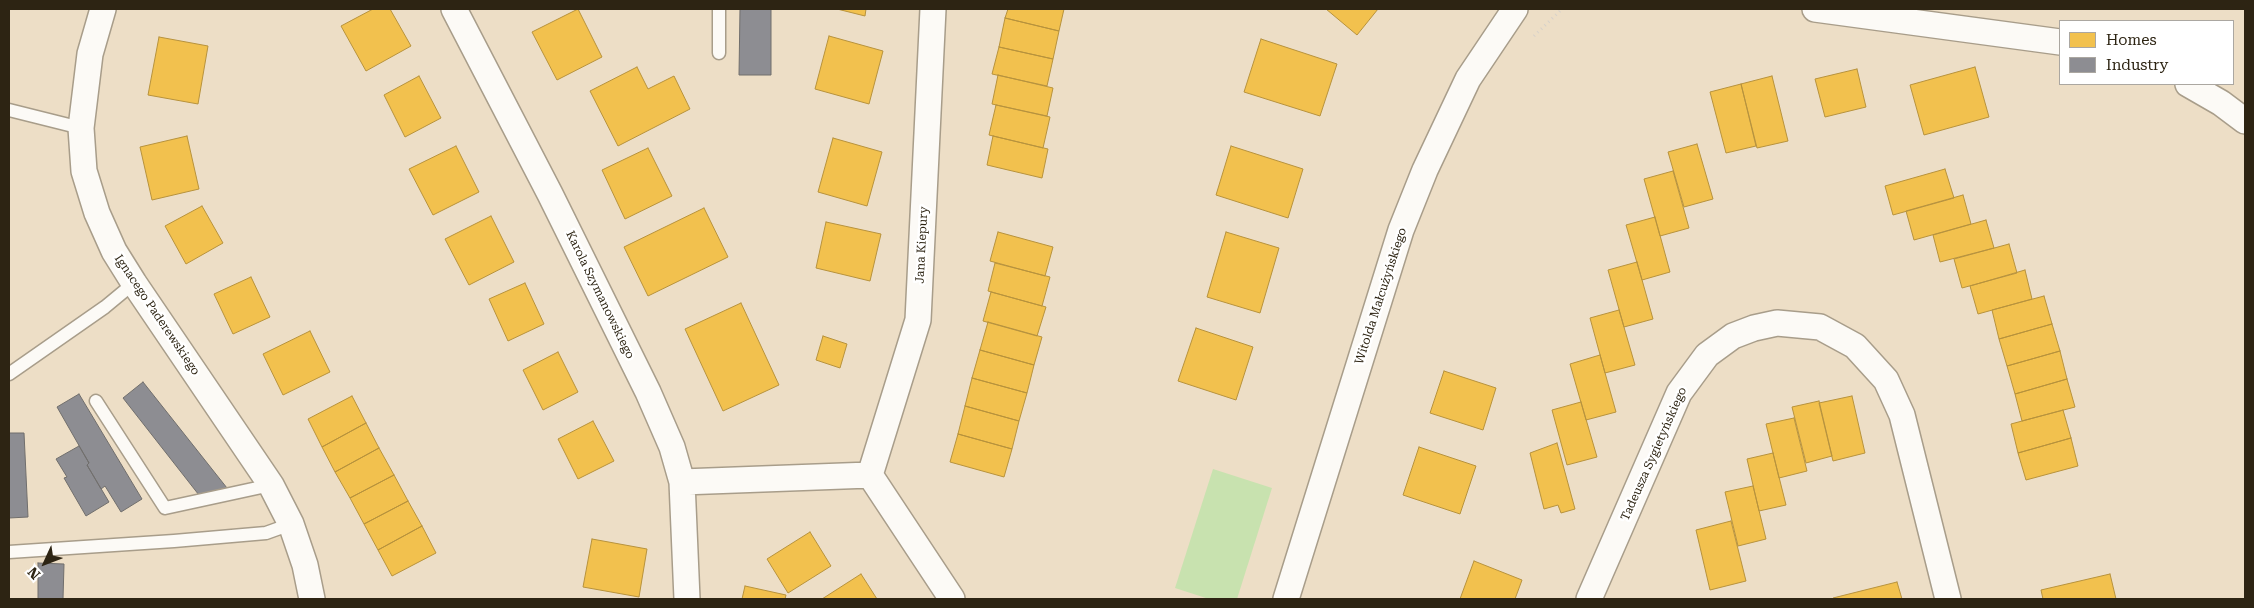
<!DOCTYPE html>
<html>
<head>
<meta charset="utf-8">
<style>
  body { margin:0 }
  #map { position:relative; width:2254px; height:608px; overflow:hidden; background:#eddec6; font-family:"Roboto Serif",serif }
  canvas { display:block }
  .frame { position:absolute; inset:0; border:10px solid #2d2413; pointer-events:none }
  .legend { position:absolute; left:2059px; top:20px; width:175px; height:65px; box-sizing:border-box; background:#fff; border:1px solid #aba7a1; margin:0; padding:6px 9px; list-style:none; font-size:15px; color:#2d2413 }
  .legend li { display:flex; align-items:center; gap:10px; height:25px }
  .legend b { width:25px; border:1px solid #aba7a1 }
  .north { position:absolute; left:20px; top:538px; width:50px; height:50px; -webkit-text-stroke:4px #fff; paint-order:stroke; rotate:227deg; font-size:14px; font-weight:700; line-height:20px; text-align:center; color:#2d2413 }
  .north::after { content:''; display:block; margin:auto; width:18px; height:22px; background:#2d2413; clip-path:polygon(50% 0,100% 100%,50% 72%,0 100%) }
</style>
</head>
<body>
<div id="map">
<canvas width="2254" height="608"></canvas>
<div class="frame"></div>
<ul class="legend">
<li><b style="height:14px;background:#f2c14e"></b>Homes</li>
<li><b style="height:14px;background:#8d8d92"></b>Industry</li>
</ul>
<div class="north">N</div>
</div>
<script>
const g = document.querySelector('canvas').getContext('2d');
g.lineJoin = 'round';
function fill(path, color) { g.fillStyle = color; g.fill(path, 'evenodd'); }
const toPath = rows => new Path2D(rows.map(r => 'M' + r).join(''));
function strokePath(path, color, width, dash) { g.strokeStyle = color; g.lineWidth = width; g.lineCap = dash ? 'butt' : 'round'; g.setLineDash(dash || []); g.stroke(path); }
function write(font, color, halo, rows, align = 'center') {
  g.font = font + ' "Roboto Serif",serif'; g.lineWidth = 5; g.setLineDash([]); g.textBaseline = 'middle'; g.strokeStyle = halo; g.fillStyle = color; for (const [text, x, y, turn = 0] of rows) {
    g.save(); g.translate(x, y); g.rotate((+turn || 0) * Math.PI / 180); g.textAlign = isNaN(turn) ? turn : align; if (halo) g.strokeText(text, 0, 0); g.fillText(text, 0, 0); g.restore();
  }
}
const green = toPath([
  [1213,469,1272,488,1237,599,1209,599,1175,588]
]);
const homes = toPath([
  [373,9,390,9,411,46,366,71,341,26,373,9],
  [578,9,602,57,557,80,532,32,578,9],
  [837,9,866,9,865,16,837,9],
  [1008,9,1064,9,1059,31,1005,18,1008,9],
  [1326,9,1378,9,1357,35,1326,9],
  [1005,18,1059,31,1053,59,999,47,1005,18],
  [829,36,883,51,869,104,815,89,829,36],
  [159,37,208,46,198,104,148,95,159,37],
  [1261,39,1337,64,1320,116,1244,92,1261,39],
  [999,47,1053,59,1047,86,992,74,999,47],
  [637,67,648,89,674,76,690,109,618,146,590,91,637,67],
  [1975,67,1989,117,1924,135,1910,85,1975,67],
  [1857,69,1866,107,1825,117,1815,79,1857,69],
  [998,75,1053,88,1047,116,992,104,998,75],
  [419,76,441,118,405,137,384,95,419,76],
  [1772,76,1788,141,1757,148,1741,84,1772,76],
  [1741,84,1756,146,1726,153,1710,92,1741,84],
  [996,105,1050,117,1043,148,989,135,996,105],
  [187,136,199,189,152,200,140,147,187,136],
  [993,136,1048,149,1042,178,987,165,993,136],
  [833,138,882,152,867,206,818,192,833,138],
  [1697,144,1713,199,1684,207,1668,152,1697,144],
  [456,146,479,192,433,215,409,169,456,146],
  [1231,146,1303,169,1288,218,1216,195,1231,146],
  [648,148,672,196,625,219,602,170,648,148],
  [1945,169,1954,198,1893,215,1885,186,1945,169],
  [1673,171,1689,228,1660,236,1644,179,1673,171],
  [1963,195,1971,224,1914,240,1906,211,1963,195],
  [202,206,223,243,186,264,165,226,202,206],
  [704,208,728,257,648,296,624,247,704,208],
  [491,216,514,262,469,285,445,239,491,216],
  [1655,217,1670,272,1642,280,1626,225,1655,217],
  [1986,220,1994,248,1940,262,1933,235,1986,220],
  [826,222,881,234,870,281,816,268,826,222],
  [998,232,1053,247,1045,276,990,261,998,232],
  [1226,232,1279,248,1260,313,1207,297,1226,232],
  [2009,244,2017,273,1962,288,1954,259,2009,244],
  [1637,262,1653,319,1624,327,1608,270,1637,262],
  [995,263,1050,277,1042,306,988,291,995,263],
  [2025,270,2032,299,1978,314,1970,286,2025,270],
  [251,277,270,317,233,334,214,294,251,277],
  [525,283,544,324,508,341,489,299,525,283],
  [991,292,1046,307,1037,336,983,321,991,292],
  [2044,296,2052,324,1999,339,1992,310,2044,296],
  [741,303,779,385,723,411,685,329,741,303],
  [1619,310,1635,365,1605,373,1590,318,1619,310],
  [988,322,1042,337,1034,365,980,350,988,322],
  [2052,324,2060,351,2007,366,1999,339,2052,324],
  [1196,328,1253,347,1236,400,1178,381,1196,328],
  [310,331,330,372,283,395,263,354,310,331],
  [823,336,847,344,840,368,816,360,823,336],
  [980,350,1034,365,1027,393,972,378,980,350],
  [2060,351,2067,379,2015,394,2007,366,2060,351],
  [558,352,578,392,543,410,523,370,558,352],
  [1600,355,1616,412,1586,420,1570,364,1600,355],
  [1444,371,1496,388,1483,430,1430,413,1444,371],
  [972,378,1027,393,1019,421,965,406,972,378],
  [2067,379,2075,407,2022,421,2015,394,2067,379],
  [352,396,366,423,322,447,308,419,352,396],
  [1852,396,1865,453,1833,461,1819,403,1852,396],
  [1819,401,1832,456,1806,463,1792,407,1819,401],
  [1581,402,1597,457,1567,465,1552,410,1581,402],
  [965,406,1019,421,1012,449,958,434,965,406],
  [2063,410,2071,438,2018,453,2011,424,2063,410],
  [1794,418,1807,471,1779,478,1766,424,1794,418],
  [593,421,614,461,578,479,558,439,593,421],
  [366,423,379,448,335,472,322,447,366,423],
  [958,434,1012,449,1004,477,950,462,958,434],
  [2071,438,2078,466,2026,480,2018,453,2071,438],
  [1557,443,1575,509,1561,513,1558,505,1544,509,1530,453,1557,443],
  [1419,447,1476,466,1460,514,1403,495,1419,447],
  [379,448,394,475,350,498,335,472,379,448],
  [1773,453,1786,505,1759,511,1747,459,1773,453],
  [394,475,408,501,364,524,350,498,394,475],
  [1753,486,1766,539,1738,546,1725,492,1753,486],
  [408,501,422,526,378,550,364,524,408,501],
  [1731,521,1746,581,1710,590,1696,530,1731,521],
  [422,526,436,553,392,576,378,550,422,526],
  [810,532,831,566,788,593,767,559,810,532],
  [592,539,647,549,639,597,583,587,592,539],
  [1474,561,1522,580,1515,599,1460,599,1474,561],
  [861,574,877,599,822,599,861,574],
  [2110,574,2116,599,2043,599,2041,590,2110,574],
  [1897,582,1902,599,1833,599,1833,598,1897,582],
  [745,586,786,595,785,599,742,599,745,586]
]);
const industry = toPath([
  [740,9,771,9,771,75,739,75,740,9],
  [143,382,227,488,206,504,123,398,143,382],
  [79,394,142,499,121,512,105,486,101,489,87,465,89,463,57,407,79,394],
  [9,433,24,433,28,517,9,518,9,433],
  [79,446,89,463,87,465,109,502,86,516,64,478,67,477,56,459,79,446],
  [38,563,64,564,63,599,38,599,38,563]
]);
const path = toPath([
  [1534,36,1562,9]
]);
const service = toPath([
  [719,9,719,53],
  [9,110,81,128],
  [9,374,105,307,134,283],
  [96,401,165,508,271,485],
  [9,552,174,541,266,533,291,524]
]);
const minor = toPath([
  [103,9,90,54,81,128,84,171,97,213,114,251,134,283,271,485,291,524,305,565,312,599],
  [454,9,550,194,648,392,672,447,682,482,687,599],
  [1815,9,2060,42],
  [2188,84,2221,103,2245,121],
  [870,475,918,320,933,9],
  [870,475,952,599],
  [682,482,870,475],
  [1286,599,1401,230,1425,170,1468,79,1515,9],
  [1589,599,1679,393,1707,355,1733,336,1754,328,1777,323,1820,327,1855,346,1886,380,1902,415,1948,599]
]);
const streetNames = [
  ["Jana Kiepury",922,245,-87],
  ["Karola Szymanowskiego",600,295,64],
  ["Witolda Małcużyńskiego",1381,296,-72],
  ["Ignacego Paderewskiego",157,315,56],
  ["Tadeusza Sygietyńskiego",1654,454,-66]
];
fill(green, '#c8e2af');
fill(homes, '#f2c14e');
strokePath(homes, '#b7923c', 1);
fill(industry, '#8d8d92');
strokePath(industry, '#706e6c', 1);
strokePath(service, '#a89d8a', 15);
strokePath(minor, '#a89d8a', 28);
strokePath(path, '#d6d1ca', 3, [1, 4]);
strokePath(service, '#fcfaf6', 12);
strokePath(minor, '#fcfaf6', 25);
write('12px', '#2d2413', '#fff', streetNames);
</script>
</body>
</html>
